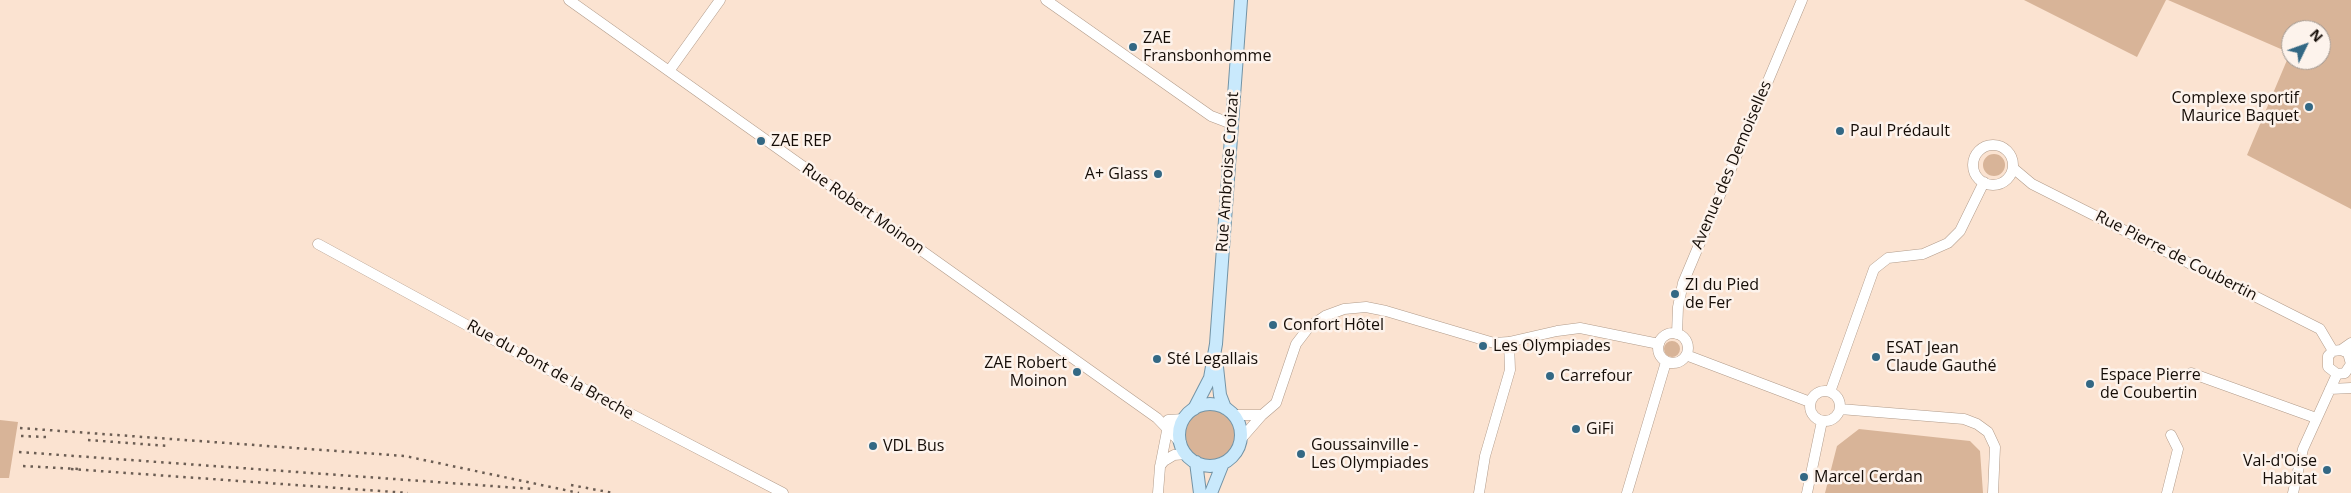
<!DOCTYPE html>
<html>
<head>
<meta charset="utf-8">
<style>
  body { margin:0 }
  #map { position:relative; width:2351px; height:493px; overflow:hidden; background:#fbe3d1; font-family:"Open Sans",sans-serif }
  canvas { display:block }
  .north { position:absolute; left:2281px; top:20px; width:50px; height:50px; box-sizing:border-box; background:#fdf3ec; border:1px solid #a09790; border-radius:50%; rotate:48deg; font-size:14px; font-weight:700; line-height:20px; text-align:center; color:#150d07 }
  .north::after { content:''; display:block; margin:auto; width:18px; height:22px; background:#336884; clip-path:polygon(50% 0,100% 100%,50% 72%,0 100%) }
</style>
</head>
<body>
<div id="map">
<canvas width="2351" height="493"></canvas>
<div class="north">N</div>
</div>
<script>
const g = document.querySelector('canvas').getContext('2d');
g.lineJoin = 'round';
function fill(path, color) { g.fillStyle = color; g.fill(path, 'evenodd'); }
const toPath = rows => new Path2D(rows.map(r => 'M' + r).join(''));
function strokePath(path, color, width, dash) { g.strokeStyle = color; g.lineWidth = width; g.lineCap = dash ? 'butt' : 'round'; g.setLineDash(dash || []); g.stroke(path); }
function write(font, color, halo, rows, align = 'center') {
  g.font = font + ' "Open Sans",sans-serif'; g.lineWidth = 5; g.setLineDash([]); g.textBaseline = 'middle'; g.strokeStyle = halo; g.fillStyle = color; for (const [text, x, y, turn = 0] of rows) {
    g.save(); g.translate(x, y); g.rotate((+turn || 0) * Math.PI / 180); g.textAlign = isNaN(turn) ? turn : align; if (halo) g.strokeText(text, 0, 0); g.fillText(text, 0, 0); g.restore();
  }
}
const green = toPath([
  [2024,0,2166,0,2137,57],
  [2168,0,2351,0,2351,209,2247,155,2290,53],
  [2291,30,2321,30,2321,60,2291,60],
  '1983 165a11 11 0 1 1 22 0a11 11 0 1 1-22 0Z',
  '1664 349a8 8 0 1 1 16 0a8 8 0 1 1-16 0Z',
  '1183 436a26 26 0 1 1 52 0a26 26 0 1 1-52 0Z',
  [0,420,18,422,9,478,0,478],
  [1859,429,1970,441,1980,451,1983,493,1825,493,1837,446]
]);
const minor = toPath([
  [569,0,1157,418,1181,443],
  [1046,0,1211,116,1232,124],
  [669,71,720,0],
  '1973 165a20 20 0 1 1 40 0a20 20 0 1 1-40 0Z',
  [2013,168,2032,184,2320,329,2333,351],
  [318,244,606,401,783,493],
  '1658 348a15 15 0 1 1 30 0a15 15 0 1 1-30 0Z',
  [1677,334,1678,307,1683,283,1802,0],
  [2341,350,2348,353,2351,364,2345,373,2337,374,2328,367,2328,356,2333,351,2341,350,2351,343],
  [1686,355,1810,402],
  [2191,373,2316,418],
  [2330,389,2351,388],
  '1810 406a15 15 0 1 1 30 0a15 15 0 1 1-30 0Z',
  [1830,392,1874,269,1888,258,1923,254,1948,243,1960,231,1984,182],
  [1840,409,1964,419,1977,424,1988,432,1995,447,1993,493],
  [1233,415,1262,415],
  [1168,420,1184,419],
  [1241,439,1262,415,1276,403,1296,344,1309,327,1325,316,1344,309,1366,307,1386,311,1494,343,1509,342,1557,331,1580,328,1659,344],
  [1160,466,1164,461,1174,455,1186,454],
  [1158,493,1160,467,1167,431,1173,421],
  [1479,493,1485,456,1510,370,1509,342],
  [1627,493,1666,362],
  [1807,493,1822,421],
  [2167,493,2178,449,2171,435],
  [2293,493,2303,449,2337,374]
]);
const major = toPath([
  [1217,367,1220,395,1225,408],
  '1179 435a31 31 0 1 1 62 0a31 31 0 1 1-62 0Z',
  [1194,409,1210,378,1216,344,1241,0],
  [1196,462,1200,493],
  [1211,493,1223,463]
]);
const rail = toPath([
  [20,428,405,456,579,493],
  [21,436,46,437],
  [88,440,168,446],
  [19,452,533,489],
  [23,466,78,469],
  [71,469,408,493],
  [571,485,613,493]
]);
const markers = [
  [1133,47,5,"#336884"],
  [2309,107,5,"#336884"],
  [1840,131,5,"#336884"],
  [761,141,5,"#336884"],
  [1158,174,5,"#336884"],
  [1675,294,5,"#336884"],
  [1273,325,5,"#336884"],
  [1483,346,5,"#336884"],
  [1876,357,5,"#336884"],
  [1157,359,5,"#336884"],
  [1077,372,5,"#336884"],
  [1550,376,5,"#336884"],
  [2090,384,5,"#336884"],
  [1576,429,5,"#336884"],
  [873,446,5,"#336884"],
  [1301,454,5,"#336884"],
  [2327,470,5,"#336884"],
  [1804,477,5,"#336884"]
];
const poiNames = [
  ["ZAE",1143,38],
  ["Fransbonhomme",1143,56],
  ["Complexe sportif",2299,98,"right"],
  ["Maurice Baquet",2299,116,"right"],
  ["Paul Prédault",1850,131],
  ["ZAE REP",771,141],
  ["A+ Glass",1148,174,"right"],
  ["ZI du Pied",1685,285],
  ["de Fer",1685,303],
  ["Confort Hôtel",1283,325],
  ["Les Olympiades",1493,346],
  ["ESAT Jean",1886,348],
  ["Claude Gauthé",1886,366],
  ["Sté Legallais",1167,359],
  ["ZAE Robert",1067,363,"right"],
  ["Moinon",1067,381,"right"],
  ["Espace Pierre",2100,375],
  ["de Coubertin",2100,393],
  ["Carrefour",1560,376],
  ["GiFi",1586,429],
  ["Goussainville -",1311,445],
  ["Les Olympiades",1311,463],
  ["VDL Bus",883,446],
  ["Val-d'Oise",2317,461,"right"],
  ["Habitat",2317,479,"right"],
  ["Marcel Cerdan",1814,477]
];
const streetNames = [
  ["Avenue des Demoiselles",1732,165,-67],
  ["Rue Ambroise Croizat",1228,172,-86],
  ["Rue Robert Moinon",863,209,35],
  ["Rue Pierre de Coubertin",2176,256,27],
  ["Rue du Pont de la Breche",550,370,29]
];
fill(green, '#d8b498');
strokePath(minor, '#b19b8a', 11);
strokePath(major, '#7393a5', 14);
strokePath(minor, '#fff', 10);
strokePath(major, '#c9e9fc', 12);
strokePath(rail, '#6b5d53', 2.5, [2.5, 5]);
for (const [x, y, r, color] of markers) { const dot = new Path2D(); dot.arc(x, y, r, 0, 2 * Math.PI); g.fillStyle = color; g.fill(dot); strokePath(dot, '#fdf3ec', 2); }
write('16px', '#150d07', '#fdf3ec', poiNames, 'left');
write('16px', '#150d07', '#fdf3ec', streetNames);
</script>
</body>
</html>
